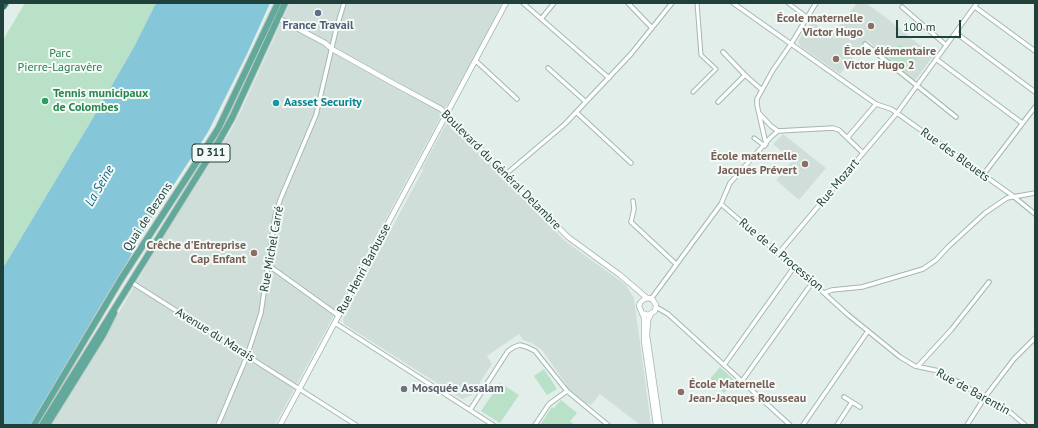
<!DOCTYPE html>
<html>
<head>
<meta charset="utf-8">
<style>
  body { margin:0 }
  #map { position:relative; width:1038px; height:428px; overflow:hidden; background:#e2eeea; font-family:"PT Sans",sans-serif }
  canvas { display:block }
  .frame { position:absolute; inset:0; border:4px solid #20413b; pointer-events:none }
  .scale { position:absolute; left:896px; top:20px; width:65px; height:18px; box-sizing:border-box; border:2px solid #20413b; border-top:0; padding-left:5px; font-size:12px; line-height:14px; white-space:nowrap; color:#20413b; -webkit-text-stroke:3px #f4faf7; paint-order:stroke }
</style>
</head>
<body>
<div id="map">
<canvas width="1038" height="428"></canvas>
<div class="frame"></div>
<div class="scale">100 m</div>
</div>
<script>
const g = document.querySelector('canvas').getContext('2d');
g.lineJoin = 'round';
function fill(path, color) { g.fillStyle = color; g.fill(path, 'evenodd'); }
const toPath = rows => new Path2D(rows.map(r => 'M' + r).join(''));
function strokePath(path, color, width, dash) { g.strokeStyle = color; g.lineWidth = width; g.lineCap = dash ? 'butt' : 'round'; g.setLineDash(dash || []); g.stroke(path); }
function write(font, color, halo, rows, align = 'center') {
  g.font = font + ' "PT Sans",sans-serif'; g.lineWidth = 4; g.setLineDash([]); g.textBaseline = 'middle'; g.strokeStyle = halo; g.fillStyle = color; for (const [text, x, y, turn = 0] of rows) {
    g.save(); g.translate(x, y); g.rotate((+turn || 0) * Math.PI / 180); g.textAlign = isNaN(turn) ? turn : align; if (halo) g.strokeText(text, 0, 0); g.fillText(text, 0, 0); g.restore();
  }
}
const built = toPath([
  [290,3,502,3,480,47,446,107,275,425,50,425,100,345,163,237,230,132,242,109],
  [857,3,866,3,884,16,933,56,914,82,877,53,872,44,867,40,840,74,800,46,798,41,812,21,831,36],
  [451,123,565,241,626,285,634,298,651,425,640,425,600,394,591,405,583,402,566,387,566,384,542,350,532,343,523,340,519,334,487,356,492,364,472,395,462,399,344,324,343,319,423,170,422,168,445,126,447,124],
  [783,134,826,168,799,200,776,180,793,160,773,144]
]);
const green = toPath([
  [25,3,156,3,134,47,90,123,3,268,3,40],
  [899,44,918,59,907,72,889,58],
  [720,367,735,381,724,393,709,380],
  [544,369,557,389,547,395,534,376],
  [500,383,519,395,500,423,481,411],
  [561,400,577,413,570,421,574,425,540,425,552,407,556,410,554,408]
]);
const water = toPath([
  [156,3,270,3,247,54,208,132,141,235,128,261,95,315,87,331,35,418,30,425,3,425,3,268,90,123,134,47]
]);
const pedestrian = toPath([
  [788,3,808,18],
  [693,92,716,69,701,55,697,3],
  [754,138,765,146]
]);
const minor = toPath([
  [523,3,609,78],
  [628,3,652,28],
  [733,3,876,104,891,109,897,113,1013,196,1035,214],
  [902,7,946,45],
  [975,7,1035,51],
  [541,19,554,3],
  [956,33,1035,92],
  [865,44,956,117],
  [723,52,745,75,762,90],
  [936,59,1022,123],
  [476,61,517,99],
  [548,68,586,102],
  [718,102,745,75],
  [576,112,631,163],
  [759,113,771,126,778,131,833,128,839,130,863,153],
  [848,137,876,104],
  [766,144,757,105,757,99,773,70,791,44,816,3],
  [506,174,565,124,631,54,672,3],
  [983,175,1035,107],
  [633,201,634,209,631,222,676,264],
  [721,204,824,293,847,314,900,357,915,366,939,371,1011,413,1025,425],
  [778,254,897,113,977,3],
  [268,265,339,316],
  [131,282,356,425],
  [824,293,832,290,862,287,923,269,936,260,948,247,985,213,1007,198,1035,193],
  [651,299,721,204,730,183,771,137,778,131],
  [656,307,668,314,790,425],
  [335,323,493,425],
  [724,365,792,270],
  [918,366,951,330,989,282],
  [742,381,809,287],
  [844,397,860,407],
  [470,410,508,351,514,347,520,345,527,347,535,351,567,391,608,425],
  [218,425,247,356,261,313,275,216,280,200,316,115,336,30,344,3],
  [535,425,549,404,567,391],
  [803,425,868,331],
  [837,425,852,402],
  [967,425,985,397,1014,359,1035,338]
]);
const tertiary = toPath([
  [278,18,325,43,332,49,391,82,441,109,568,237,620,275,647,298],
  [642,313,648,315,655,311,656,305,653,300,649,298,644,299,640,303,639,306,644,318,644,341,656,425],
  [651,314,648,320,647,335,660,425],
  [280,425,506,3]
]);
const primary = toPath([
  [34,425,121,279,218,129,278,3],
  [42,425,219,141,232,118,285,3],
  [47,425,103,335,114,313]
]);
const motorway = toPath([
  [3,6,5,3]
]);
const markers = [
  [318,13,4,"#5c6f8a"],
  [871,26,4,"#8d6e63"],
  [836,59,4,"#8d6e63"],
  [45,101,4,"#2e9e5b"],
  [276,103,4,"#0f9aa8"],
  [805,164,4,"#8d6e63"],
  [254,253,4,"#8d6e63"],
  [404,389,4,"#6b7280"],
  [681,392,4,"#8d6e63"]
];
const shields = [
  [211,153,38]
];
const shieldNames = [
  ["D 311",211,153]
];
const educationNames = [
  ["École maternelle",863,19],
  ["Victor Hugo",863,33],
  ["École élémentaire",844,52,"left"],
  ["Victor Hugo 2",844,66,"left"],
  ["École maternelle",797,157],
  ["Jacques Prévert",797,171],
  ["Crêche d'Entreprise",246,246],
  ["Cap Enfant",246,260],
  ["École Maternelle",689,385,"left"],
  ["Jean-Jacques Rousseau",689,399,"left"]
];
const serviceNames = [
  ["France Travail",318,26]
];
const parkNames = [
  ["Parc",60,54],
  ["Pierre-Lagravère",60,68]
];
const leisureNames = [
  ["Tennis municipaux",53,94],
  ["de Colombes",53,108]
];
const cultureNames = [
  ["Aasset Security",284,103]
];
const streetNames = [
  ["Rue des Bleuets",955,155,36],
  ["Boulevard du Général Delambre",501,170,45],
  ["Rue Mozart",838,183,-50],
  ["Quai de Bezons",148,217,-57],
  ["Rue Michel Carré",272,249,-80],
  ["Rue de la Procession",781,255,40],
  ["Rue Henri Barbusse",364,269,-62],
  ["Avenue du Marais",215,335,32],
  ["Rue de Barentin",973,392,29]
];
const worshipNames = [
  ["Mosquée Assalam",412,389]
];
const waterNames = [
  ["La Seine",100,186,-60]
];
fill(built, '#d0ded9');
fill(green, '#b9e1c7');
fill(water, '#85c6d9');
strokePath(pedestrian, '#a4b7b2', 5);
strokePath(minor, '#a4b7b2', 5.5);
strokePath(tertiary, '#a4b7b2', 6);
strokePath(primary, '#c1cac8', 8);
strokePath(motorway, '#c1cac8', 9);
strokePath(pedestrian, '#fff', 3);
strokePath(minor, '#fff', 3.5);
strokePath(tertiary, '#fff', 4.5);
strokePath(primary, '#62a89b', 6);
strokePath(motorway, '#297167', 7);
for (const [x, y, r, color] of markers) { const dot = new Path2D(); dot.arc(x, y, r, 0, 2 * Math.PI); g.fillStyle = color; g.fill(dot); strokePath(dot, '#f4faf7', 1.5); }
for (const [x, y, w] of shields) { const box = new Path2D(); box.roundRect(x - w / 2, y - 9, w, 18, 3); g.fillStyle = '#f4faf7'; g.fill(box); strokePath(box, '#20413b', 1); }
write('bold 11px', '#20413b', null, shieldNames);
write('bold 12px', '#785e54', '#f4faf7', educationNames, 'right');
write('bold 12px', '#4e5e75', '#f4faf7', serviceNames);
write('12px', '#267d4d', '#f4faf7', parkNames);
write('bold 12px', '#27864d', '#f4faf7', leisureNames, 'left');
write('bold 12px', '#0d838f', '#f4faf7', cultureNames, 'left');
write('12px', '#20413b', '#f4faf7', streetNames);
write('bold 12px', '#5b616d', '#f4faf7', worshipNames, 'left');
write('italic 13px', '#136984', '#f4faf7', waterNames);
</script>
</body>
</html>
